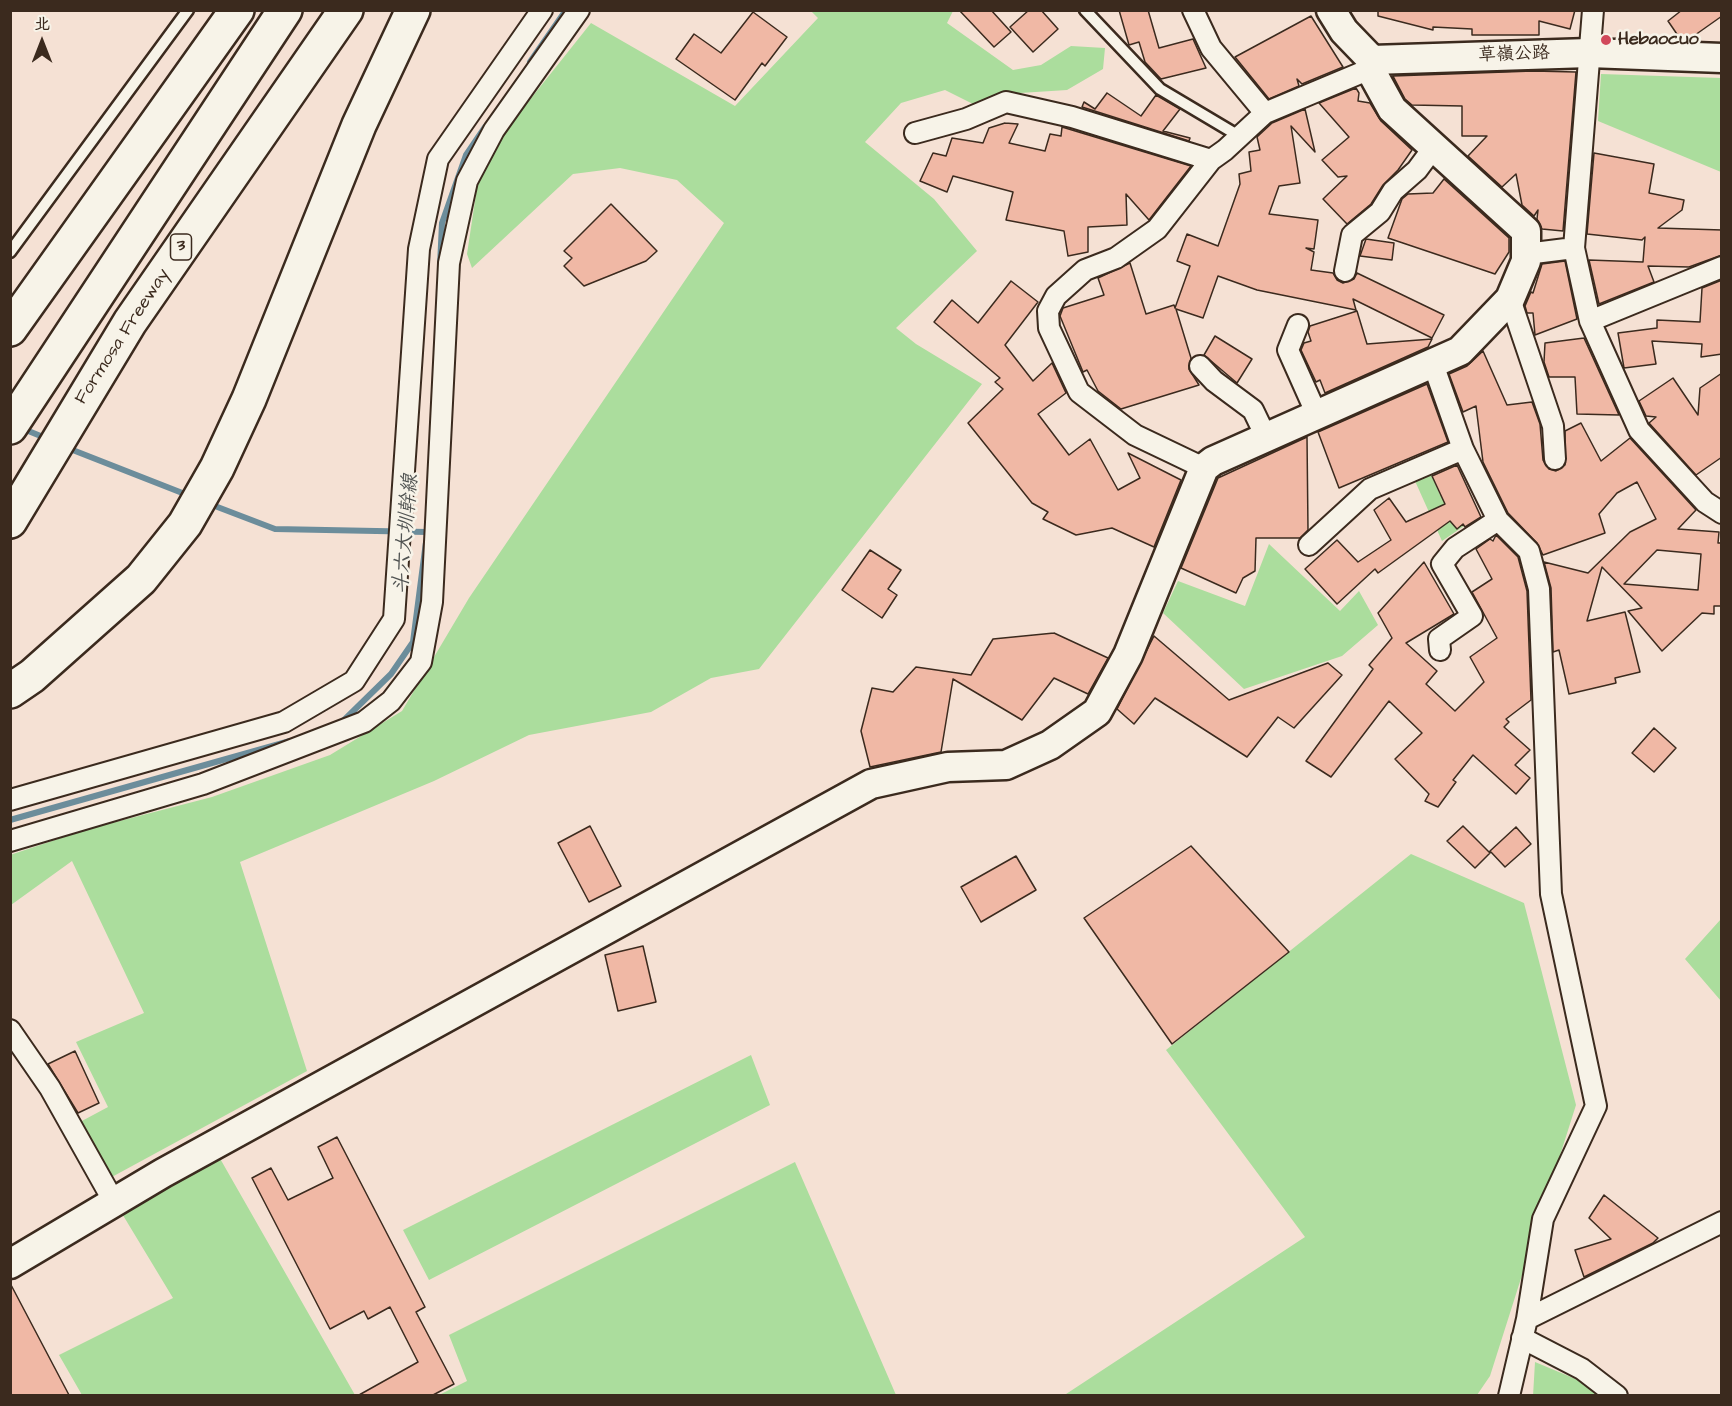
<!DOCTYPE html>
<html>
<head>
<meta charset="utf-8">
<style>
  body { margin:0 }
  #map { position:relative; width:1732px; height:1406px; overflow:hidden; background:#f5e1d4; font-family:"Architects Daughter","LXGW WenKai TC",sans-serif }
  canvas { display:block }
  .frame { position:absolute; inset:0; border:12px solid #3b2a1e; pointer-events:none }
  .north { position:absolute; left:12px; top:12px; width:60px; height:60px; -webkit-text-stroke:4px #f7f3e8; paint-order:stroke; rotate:0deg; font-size:16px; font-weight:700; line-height:24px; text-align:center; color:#3b2a1e }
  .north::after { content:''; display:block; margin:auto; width:21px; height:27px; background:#3b2a1e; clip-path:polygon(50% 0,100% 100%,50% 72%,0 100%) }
</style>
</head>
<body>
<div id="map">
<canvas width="1732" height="1406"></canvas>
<div class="frame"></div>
<div class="north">北</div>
</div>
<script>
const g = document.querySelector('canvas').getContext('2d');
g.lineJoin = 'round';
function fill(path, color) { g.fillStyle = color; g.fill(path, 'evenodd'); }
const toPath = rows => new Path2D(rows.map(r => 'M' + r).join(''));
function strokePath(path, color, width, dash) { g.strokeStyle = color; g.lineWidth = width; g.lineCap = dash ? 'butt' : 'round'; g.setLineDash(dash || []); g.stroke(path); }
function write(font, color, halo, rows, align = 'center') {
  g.font = font + ' "Architects Daughter","LXGW WenKai TC",sans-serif'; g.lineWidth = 5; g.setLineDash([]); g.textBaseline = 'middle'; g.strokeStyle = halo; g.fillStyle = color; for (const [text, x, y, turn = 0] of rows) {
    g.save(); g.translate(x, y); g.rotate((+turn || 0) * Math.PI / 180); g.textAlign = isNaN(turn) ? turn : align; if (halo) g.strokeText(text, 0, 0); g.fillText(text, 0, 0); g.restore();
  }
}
const green = toPath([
  [811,11,953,11,947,23,1013,70,1041,65,1071,46,1105,48,1103,69,1067,90,1020,93,975,105,945,90,901,103,865,142,934,199,977,251,896,328,916,344,982,384,759,669,711,678,651,712,529,735,434,781,240,862,307,1071,110,1178,80,1122,108,1107,76,1042,144,1013,72,861,11,905,10,855,85,830,212,797,330,755,402,711,469,598,724,223,677,180,620,168,573,174,472,268,467,254,481,161,591,23,735,106,818,18],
  [1601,74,1721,78,1721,172,1598,121],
  [1431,474,1440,495,1449,491,1464,526,1442,541,1415,481],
  [1269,544,1340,611,1359,591,1378,625,1342,656,1244,689,1163,613,1178,581,1245,606],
  [1411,854,1524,903,1576,1105,1490,1376,1477,1395,1063,1396,1305,1237,1166,1050],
  [1721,919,1721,1001,1685,959],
  [751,1055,770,1105,429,1280,403,1230],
  [218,1155,355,1395,82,1395,59,1355,173,1298,121,1212],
  [795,1162,896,1395,439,1395,467,1381,449,1335],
  [1535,1362,1602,1390,1608,1396,1533,1396]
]);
const stream = toPath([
  [530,62,566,10],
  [440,266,442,223,466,155,485,127],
  [21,428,48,439],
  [65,447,190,496],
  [207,503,275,529,427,532],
  [341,723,391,674,413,642,426,542],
  [10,820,290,741]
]);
const building = toPath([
  [959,10,991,10,1011,32,994,47,959,10],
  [1029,10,1041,10,1058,29,1033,52,1010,27,1029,10],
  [1119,10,1148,10,1159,48,1193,39,1206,68,1161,79,1145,62,1139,42,1129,45,1119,10],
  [1378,10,1575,10,1570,29,1539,21,1539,35,1472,35,1472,29,1433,27,1433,30,1378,16,1378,10],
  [1682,10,1722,10,1722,16,1688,40,1681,40,1668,21,1682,10],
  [753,12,787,37,765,66,762,63,735,100,676,59,694,34,721,53,753,12],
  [1311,16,1343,67,1302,84,1297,79,1299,86,1269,99,1235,57,1311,16],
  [1533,71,1576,72,1563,231,1542,229,1537,219,1538,210,1534,216,1522,205,1516,174,1502,187,1468,156,1487,136,1462,136,1462,106,1412,105,1405,99,1393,76,1533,71],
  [1356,88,1359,93,1358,101,1370,103,1381,121,1412,150,1398,170,1383,185,1371,204,1347,224,1323,199,1347,176,1338,177,1322,160,1349,137,1319,103,1356,88],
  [1107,93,1141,116,1156,95,1180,109,1163,131,1190,138,1189,141,1082,107,1084,102,1095,109,1107,93],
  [1305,109,1315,152,1291,126,1300,183,1279,186,1269,214,1318,220,1314,249,1306,248,1314,252,1311,270,1333,273,1337,280,1343,283,1354,279,1357,273,1444,315,1432,338,1353,299,1356,310,1257,290,1218,276,1203,318,1176,309,1191,358,1189,369,1199,385,1121,409,1098,391,1087,370,1083,372,1060,316,1063,308,1104,295,1098,278,1130,263,1146,314,1174,305,1175,308,1190,266,1177,261,1187,234,1218,246,1240,184,1239,174,1251,171,1249,152,1260,150,1257,137,1272,123,1305,109],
  [1005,123,1018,124,1009,143,1045,151,1050,134,1061,136,1062,127,1191,166,1149,220,1126,194,1127,225,1088,227,1088,252,1068,256,1064,231,1006,220,1013,192,953,176,947,192,920,181,933,153,946,156,952,138,983,143,989,128,1005,123],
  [1594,153,1654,164,1649,193,1684,200,1682,210,1658,228,1722,230,1722,255,1689,267,1648,266,1654,282,1599,304,1589,260,1643,262,1645,237,1642,240,1587,234,1594,153],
  [1444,179,1509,238,1509,252,1495,274,1388,238,1402,199,1408,194,1433,193,1444,179],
  [611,204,657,251,646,261,584,286,564,266,572,258,564,251,611,204],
  [1366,239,1394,243,1392,260,1360,256,1366,239],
  [1565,261,1577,319,1535,335,1533,313,1527,313,1525,306,1531,292,1533,293,1542,264,1565,261],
  [1722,280,1722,354,1701,357,1702,344,1652,341,1656,364,1624,368,1618,333,1657,328,1657,320,1700,322,1702,288,1722,280],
  [1011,281,1038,302,1005,345,1033,381,1052,363,1066,393,1038,414,1069,455,1090,439,1118,490,1140,478,1128,453,1181,480,1154,547,1112,528,1076,535,1043,519,1048,512,1032,503,968,423,1003,389,995,382,1000,378,934,322,952,300,978,323,1011,281],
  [1357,311,1367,344,1432,339,1428,347,1325,393,1320,380,1316,382,1301,350,1304,343,1311,341,1308,332,1310,326,1357,311],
  [1215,336,1252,359,1237,383,1204,355,1215,336],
  [1584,338,1619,415,1577,414,1575,377,1549,377,1544,362,1545,343,1584,338],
  [1483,351,1507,405,1532,402,1540,424,1543,460,1549,469,1556,471,1565,465,1565,431,1581,423,1601,461,1630,438,1696,510,1678,529,1719,532,1718,543,1722,543,1722,606,1714,606,1714,614,1702,613,1662,651,1628,611,1642,608,1602,567,1587,621,1625,612,1640,672,1615,678,1616,683,1569,694,1559,650,1553,652,1551,588,1544,562,1588,573,1630,532,1656,519,1637,482,1617,493,1599,514,1605,533,1543,555,1537,543,1508,513,1483,462,1476,406,1463,412,1449,374,1467,366,1483,351],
  [1657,550,1701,554,1698,590,1624,584,1657,550],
  [1722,373,1722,457,1696,475,1649,423,1656,417,1646,416,1639,401,1673,378,1698,415,1700,388,1722,373],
  [1427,384,1448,442,1339,488,1318,432,1427,384],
  [1307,437,1308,530,1300,538,1256,538,1255,571,1243,578,1236,593,1181,568,1218,478,1307,437],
  [1457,465,1481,517,1465,527,1463,524,1457,529,1450,521,1378,573,1375,569,1337,604,1305,569,1337,540,1358,562,1391,540,1374,510,1389,498,1406,522,1445,504,1432,476,1457,465],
  [1496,535,1518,557,1527,591,1531,700,1506,719,1509,722,1504,727,1530,750,1515,765,1530,778,1516,794,1473,755,1453,780,1456,782,1438,807,1425,801,1429,794,1395,759,1422,733,1389,701,1331,777,1306,761,1373,669,1369,665,1392,638,1378,613,1424,562,1454,614,1406,643,1437,671,1426,684,1455,711,1484,682,1470,657,1497,638,1472,592,1492,579,1476,549,1490,539,1493,541,1496,535],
  [870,550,901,570,888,589,897,595,882,618,842,590,870,550],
  [1054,633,1108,658,1088,694,1054,678,1022,720,953,679,941,752,870,767,861,731,872,688,893,692,916,667,971,675,993,639,1054,633],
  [1154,636,1229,700,1328,663,1342,675,1294,728,1278,717,1247,757,1155,698,1134,724,1117,709,1154,636],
  [1654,728,1676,748,1654,772,1632,753,1654,728],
  [590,826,621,886,589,902,558,843,590,826],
  [1463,826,1490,853,1475,868,1447,841,1463,826],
  [1516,827,1531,844,1505,867,1490,851,1516,827],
  [1191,846,1289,952,1172,1044,1084,918,1191,846],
  [1016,856,1036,890,981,922,961,887,1016,856],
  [643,946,656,1002,618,1011,605,955,643,946],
  [75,1051,99,1103,78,1113,48,1064,75,1051],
  [337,1137,425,1307,416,1312,454,1384,433,1395,359,1395,418,1362,390,1307,368,1319,364,1311,330,1329,252,1178,271,1168,288,1200,333,1178,318,1147,337,1137],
  [1604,1195,1658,1238,1653,1243,1584,1277,1575,1250,1611,1239,1589,1218,1604,1195],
  [10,1283,69,1395,10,1395,10,1283]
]);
const lane = toPath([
  [1085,10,1160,89,1239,136],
  [10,252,188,10]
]);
const street = toPath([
  [1193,10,1211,48,1265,113],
  [1593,10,1574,248,1590,321,1639,430,1705,502,1722,513],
  [915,133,966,119,1006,102,1072,117,1211,160],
  [1526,254,1574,248],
  [1345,271,1352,235,1380,212,1393,191,1417,170,1434,147],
  [1510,299,1553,426,1555,459],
  [1590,321,1722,267],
  [1298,325,1288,350,1317,415],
  [1433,364,1463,449,1498,520,1529,551,1539,589,1551,894,1596,1106,1543,1219,1527,1319,1509,1396],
  [1200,366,1214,381,1253,410,1266,437],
  [1204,468,1135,435,1079,392,1049,328,1048,311,1056,296,1085,270,1116,258,1157,229,1211,160,1225,150,1265,113,1370,69],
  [1309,545,1370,489,1463,449],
  [1440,650,1439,639,1472,616,1442,564,1455,548,1498,520],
  [10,800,284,722,354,681,394,619,419,249,438,159,542,10],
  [10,841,203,784,364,722,391,701,421,662,432,602,449,263,467,181,494,130,579,10],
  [10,1030,50,1088,114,1202],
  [1527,1319,1722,1222],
  [1522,1338,1582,1369,1617,1396]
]);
const secondary = toPath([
  [1331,10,1344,31,1372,60,1589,53,1722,58],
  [10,1264,163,1173,871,784,948,767,1006,765,1050,745,1097,712,1128,655,1204,468,1213,461,1460,351,1510,299,1526,261,1526,231,1392,109,1370,69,1372,60]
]);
const highway = toPath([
  [10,329,237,10],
  [10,427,285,10],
  [10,521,130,322,346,10],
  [10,691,32,676,141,579,185,524,217,468,249,399,359,125,413,10]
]);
const markers = [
  [1606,40,6,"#d1495b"]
];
const shields = [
  [181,247,21]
];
const shieldNames = [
  ["3",181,247]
];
const poiNames = [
  ["Hebaocuo",1618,40]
];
const streetNames = [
  ["草嶺公路",1514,55,-2],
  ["Formosa Freeway",123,337,-57]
];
const waterNames = [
  ["斗六大圳幹線",407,534,-85]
];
fill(green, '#abdd9d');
strokePath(stream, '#6c8d9b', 6);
fill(building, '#f0b8a5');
strokePath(building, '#3b2a1e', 1.5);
strokePath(lane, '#3b2a1e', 15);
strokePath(street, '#3b2a1e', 24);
strokePath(secondary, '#3b2a1e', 33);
strokePath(highway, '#3b2a1e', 38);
strokePath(lane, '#f7f3e8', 10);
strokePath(street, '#f7f3e8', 20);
strokePath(secondary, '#f7f3e8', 28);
strokePath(highway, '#f7f3e8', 33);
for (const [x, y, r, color] of markers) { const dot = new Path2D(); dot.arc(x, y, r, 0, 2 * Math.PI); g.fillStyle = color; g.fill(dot); strokePath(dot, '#f7f3e8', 2); }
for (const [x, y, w] of shields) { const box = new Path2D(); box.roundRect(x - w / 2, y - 13, w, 26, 4.5); g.fillStyle = '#f7f3e8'; g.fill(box); strokePath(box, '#3b2a1e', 1.5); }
write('bold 16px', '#3b2a1e', null, shieldNames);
write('bold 18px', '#3b2a1e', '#f7f3e8', poiNames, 'left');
write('18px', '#3b2a1e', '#f7f3e8', streetNames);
write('italic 20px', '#505352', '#f7f3e8', waterNames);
</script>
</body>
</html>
